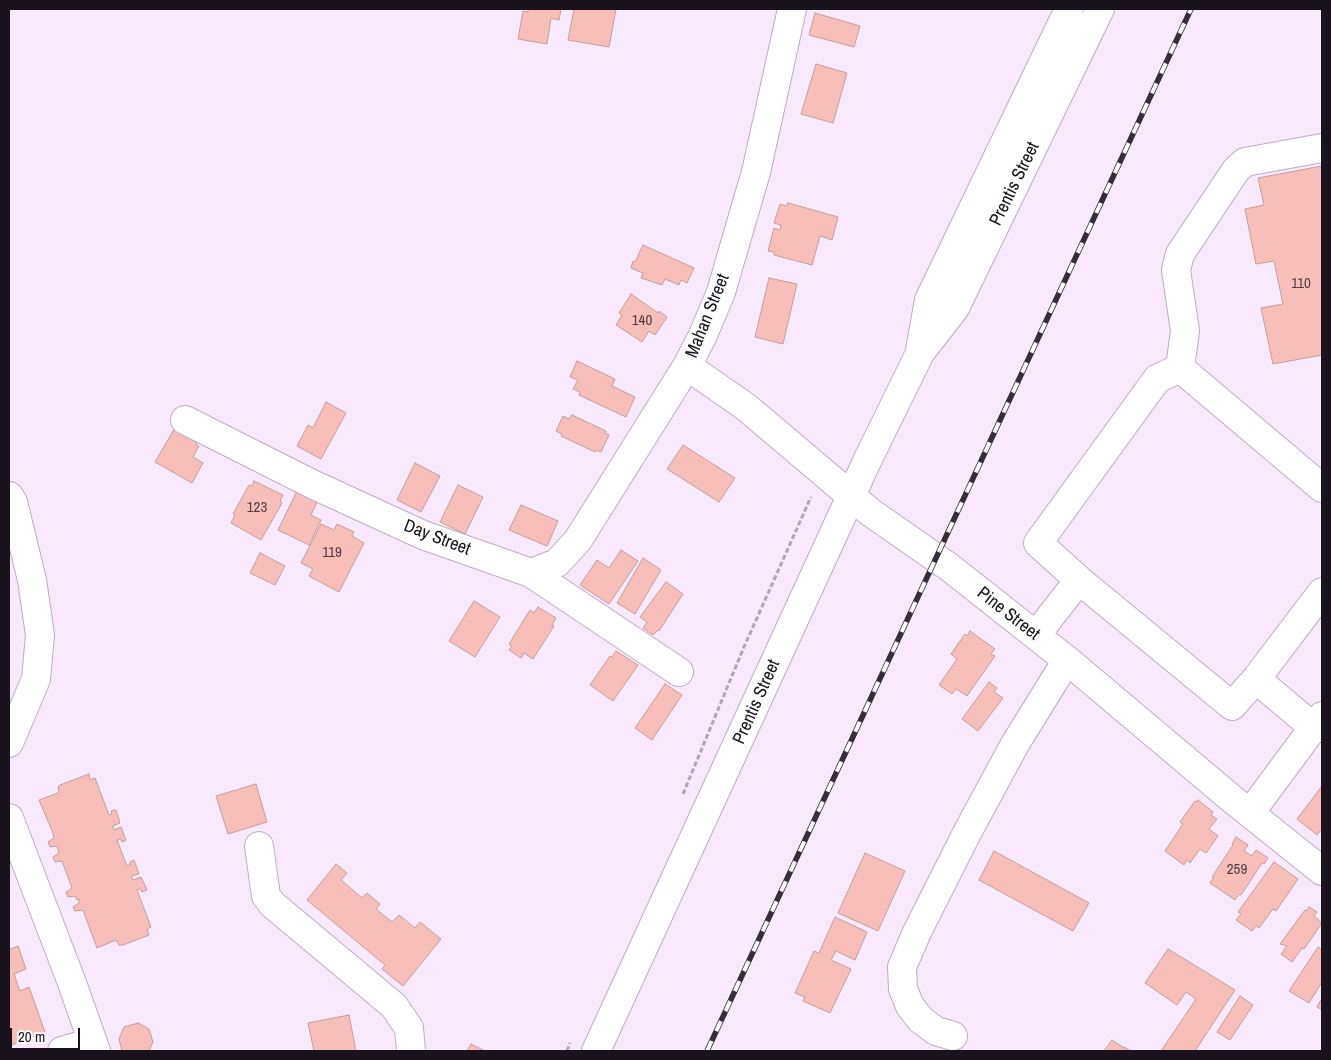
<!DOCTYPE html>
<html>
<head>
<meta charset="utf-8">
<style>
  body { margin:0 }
  #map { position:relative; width:1331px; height:1060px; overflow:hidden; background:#f8e9fc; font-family:"Archivo Narrow",sans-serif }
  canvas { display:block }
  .frame { position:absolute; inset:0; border:10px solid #1a121d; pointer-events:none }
  .scale { position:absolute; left:10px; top:1028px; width:70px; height:22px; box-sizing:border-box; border:2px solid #1a121d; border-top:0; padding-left:6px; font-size:15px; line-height:18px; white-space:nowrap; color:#1a121d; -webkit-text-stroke:4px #fff; paint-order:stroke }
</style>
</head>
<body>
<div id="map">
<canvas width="1331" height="1060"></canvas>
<div class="frame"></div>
<div class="scale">20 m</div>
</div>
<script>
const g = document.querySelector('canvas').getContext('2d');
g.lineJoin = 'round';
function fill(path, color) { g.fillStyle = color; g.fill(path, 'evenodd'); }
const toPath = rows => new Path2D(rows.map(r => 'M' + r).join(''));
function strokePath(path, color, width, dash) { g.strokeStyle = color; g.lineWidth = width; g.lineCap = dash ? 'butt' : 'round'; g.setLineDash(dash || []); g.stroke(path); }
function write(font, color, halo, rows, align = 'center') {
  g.font = font + ' "Archivo Narrow",sans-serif'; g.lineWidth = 4.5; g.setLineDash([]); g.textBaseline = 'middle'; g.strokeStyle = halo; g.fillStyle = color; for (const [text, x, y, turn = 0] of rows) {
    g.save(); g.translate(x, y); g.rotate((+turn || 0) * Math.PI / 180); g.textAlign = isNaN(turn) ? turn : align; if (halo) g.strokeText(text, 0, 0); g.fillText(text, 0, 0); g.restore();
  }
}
const building = toPath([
  [528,9,561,9,559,20,551,18,547,44,518,39,523,11,528,12,528,9],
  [574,9,616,9,609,47,568,40,574,9],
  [815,13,860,26,854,47,809,35,815,13],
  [816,64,847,73,833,123,801,114,816,64],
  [1322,166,1322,355,1273,364,1261,308,1283,304,1274,261,1256,264,1245,209,1264,205,1258,178,1322,166],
  [788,203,838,217,832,240,820,236,812,265,774,255,774,252,768,251,774,228,780,230,781,225,774,223,780,204,787,206,788,203],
  [643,245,694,268,687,283,681,280,679,285,665,279,662,285,641,278,643,273,631,268,633,261,635,262,643,245],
  [769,278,797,284,783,344,755,337,769,278],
  [631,294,658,313,659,311,667,317,655,335,649,331,642,342,616,325,622,315,619,313,631,294],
  [577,361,615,379,612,386,635,397,626,417,579,395,580,392,573,389,578,380,570,377,577,361],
  [326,402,346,413,321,459,297,446,308,425,313,428,326,402],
  [572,415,606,431,605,433,609,435,601,452,596,450,595,452,561,436,562,434,556,431,563,416,569,419,572,415],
  [176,426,199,439,196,445,199,446,193,457,203,463,192,483,155,462,176,426],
  [683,445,735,478,719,502,667,469,683,445],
  [415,463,440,476,421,512,397,500,415,463],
  [254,481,283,495,280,501,282,503,261,540,231,523,235,515,233,514,249,485,252,486,254,481],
  [458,485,483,497,465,534,440,522,458,485],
  [297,491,320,496,311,515,321,520,309,545,278,530,297,491],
  [521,505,558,521,547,546,509,530,521,505],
  [321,524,334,530,337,524,354,532,352,536,364,543,339,592,309,576,313,569,301,563,321,524],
  [621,550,638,561,609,604,580,585,597,560,609,568,621,550],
  [260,553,285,566,275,585,250,573,260,553],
  [643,558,661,570,635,614,617,603,643,558],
  [666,582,683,594,659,631,658,630,653,635,643,628,647,622,640,617,666,582],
  [474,601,500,617,475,657,449,641,474,601],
  [538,607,556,618,552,625,554,626,533,659,524,653,521,658,509,650,512,646,509,644,530,610,534,613,538,607],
  [970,631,995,649,991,654,995,656,967,696,956,689,952,694,939,685,957,659,951,654,965,634,967,636,970,631],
  [616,651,638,665,613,701,590,685,610,656,612,657,616,651],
  [989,682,997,688,994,692,1003,698,978,731,962,719,989,682],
  [665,684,682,695,652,740,635,728,665,684],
  [89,774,90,780,95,778,109,815,112,814,111,811,116,810,120,823,113,826,113,828,114,830,121,827,126,840,122,842,121,839,117,840,127,866,130,865,130,862,134,860,139,874,131,876,133,880,141,877,147,890,142,892,140,889,137,890,151,927,147,929,149,935,123,945,119,945,116,940,97,948,83,910,75,911,73,907,79,903,79,899,77,900,75,896,68,897,66,892,72,888,62,861,55,862,53,857,59,853,57,846,50,847,48,842,54,838,53,833,39,800,58,793,59,792,58,787,60,785,89,774],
  [256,784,267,822,228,834,216,796,256,784],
  [1322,786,1322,831,1321,830,1317,835,1297,819,1322,786],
  [1198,800,1213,812,1211,815,1217,819,1209,829,1218,836,1206,853,1200,849,1190,863,1187,860,1184,865,1165,851,1183,824,1180,822,1195,801,1197,802,1198,800],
  [1236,837,1248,845,1244,851,1252,856,1256,850,1268,858,1264,864,1262,863,1241,895,1239,894,1235,900,1210,883,1214,877,1212,877,1233,845,1232,844,1236,837],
  [994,851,1089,903,1073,931,979,880,994,851],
  [865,853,905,871,878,931,838,913,865,853],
  [1274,862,1298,879,1276,911,1273,909,1259,928,1256,926,1252,931,1236,920,1241,914,1238,912,1274,862],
  [336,864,347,873,341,880,362,898,367,893,380,904,376,909,392,922,399,915,415,928,420,922,441,939,403,986,382,969,385,965,307,900,336,864],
  [1309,907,1317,912,1314,916,1322,923,1304,949,1302,948,1292,962,1281,954,1287,946,1280,944,1305,910,1307,911,1309,907],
  [835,917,867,932,855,960,836,951,831,960,851,969,830,1013,803,1001,805,997,795,993,814,951,819,953,835,917],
  [9,946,10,949,18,946,26,969,14,974,20,991,29,987,45,1032,9,1046,9,946],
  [1318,947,1322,950,1322,982,1309,1003,1289,991,1318,947],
  [1168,949,1235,990,1195,1051,1161,1051,1196,999,1186,992,1177,1005,1145,983,1168,949],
  [1240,996,1253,1005,1230,1040,1217,1032,1240,996],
  [1322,998,1322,1010,1317,1007,1322,998],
  [349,1015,356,1051,314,1051,308,1023,349,1015],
  [138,1023,149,1029,153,1042,149,1051,122,1051,119,1039,124,1027,138,1023],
  [1112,1040,1124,1048,1124,1047,1131,1051,1104,1051,1112,1040],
  [471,1044,485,1051,467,1051,471,1044]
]);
const path = toPath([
  [683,794,744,647,811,497],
  [567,1051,570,1043]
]);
const minor = toPath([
  [920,350,929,300,1069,9],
  [687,366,746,407,870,512,949,567,1067,660,1232,799,1322,871],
  [1180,368,1157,379,1038,543,1079,580,1232,706,1256,679,1322,592],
  [1180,368,1185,331,1176,270,1180,254,1236,170,1245,162,1322,148],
  [1180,368,1322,488],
  [185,420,312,484,423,535,531,573,679,672],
  [9,496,13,502,32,580,40,635,36,679,9,743],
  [531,573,557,563,578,540,687,366,703,335,721,292,756,172,792,9],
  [1036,635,1079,580],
  [1256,679,1313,727],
  [1250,813,1322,716],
  [9,818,72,983,96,1051],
  [259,846,266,896,272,904,394,1006,409,1028,411,1051],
  [953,1036,936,1031,921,1020,910,1006,903,989,902,967,917,932,968,831,1015,744,1067,660],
  [62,1051,93,1042],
  [596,1051,868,459,920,353,955,308,1100,9]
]);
const rail = toPath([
  [707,1051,1191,9]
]);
const numberNames = [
  ["110",1301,284],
  ["140",642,321],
  ["123",257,508],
  ["119",332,553],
  ["259",1237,870]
];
const streetNames = [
  ["Prentis Street",1015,184,-64],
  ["Mahan Street",708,316,-68],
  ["Day Street",437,538,21],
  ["Pine Street",1008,614,38],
  ["Prentis Street",757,702,-66]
];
fill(building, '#f8beba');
strokePath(building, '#c59d9a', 1);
strokePath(minor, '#c1aac8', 30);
strokePath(path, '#b2a5b6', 3, [5, 2.5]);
strokePath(minor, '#fff', 28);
strokePath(rail, '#352d39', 5.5);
strokePath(rail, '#fff', 4, [11]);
write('15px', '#523d44', null, numberNames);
write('18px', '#1a121d', '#fff', streetNames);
</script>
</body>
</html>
